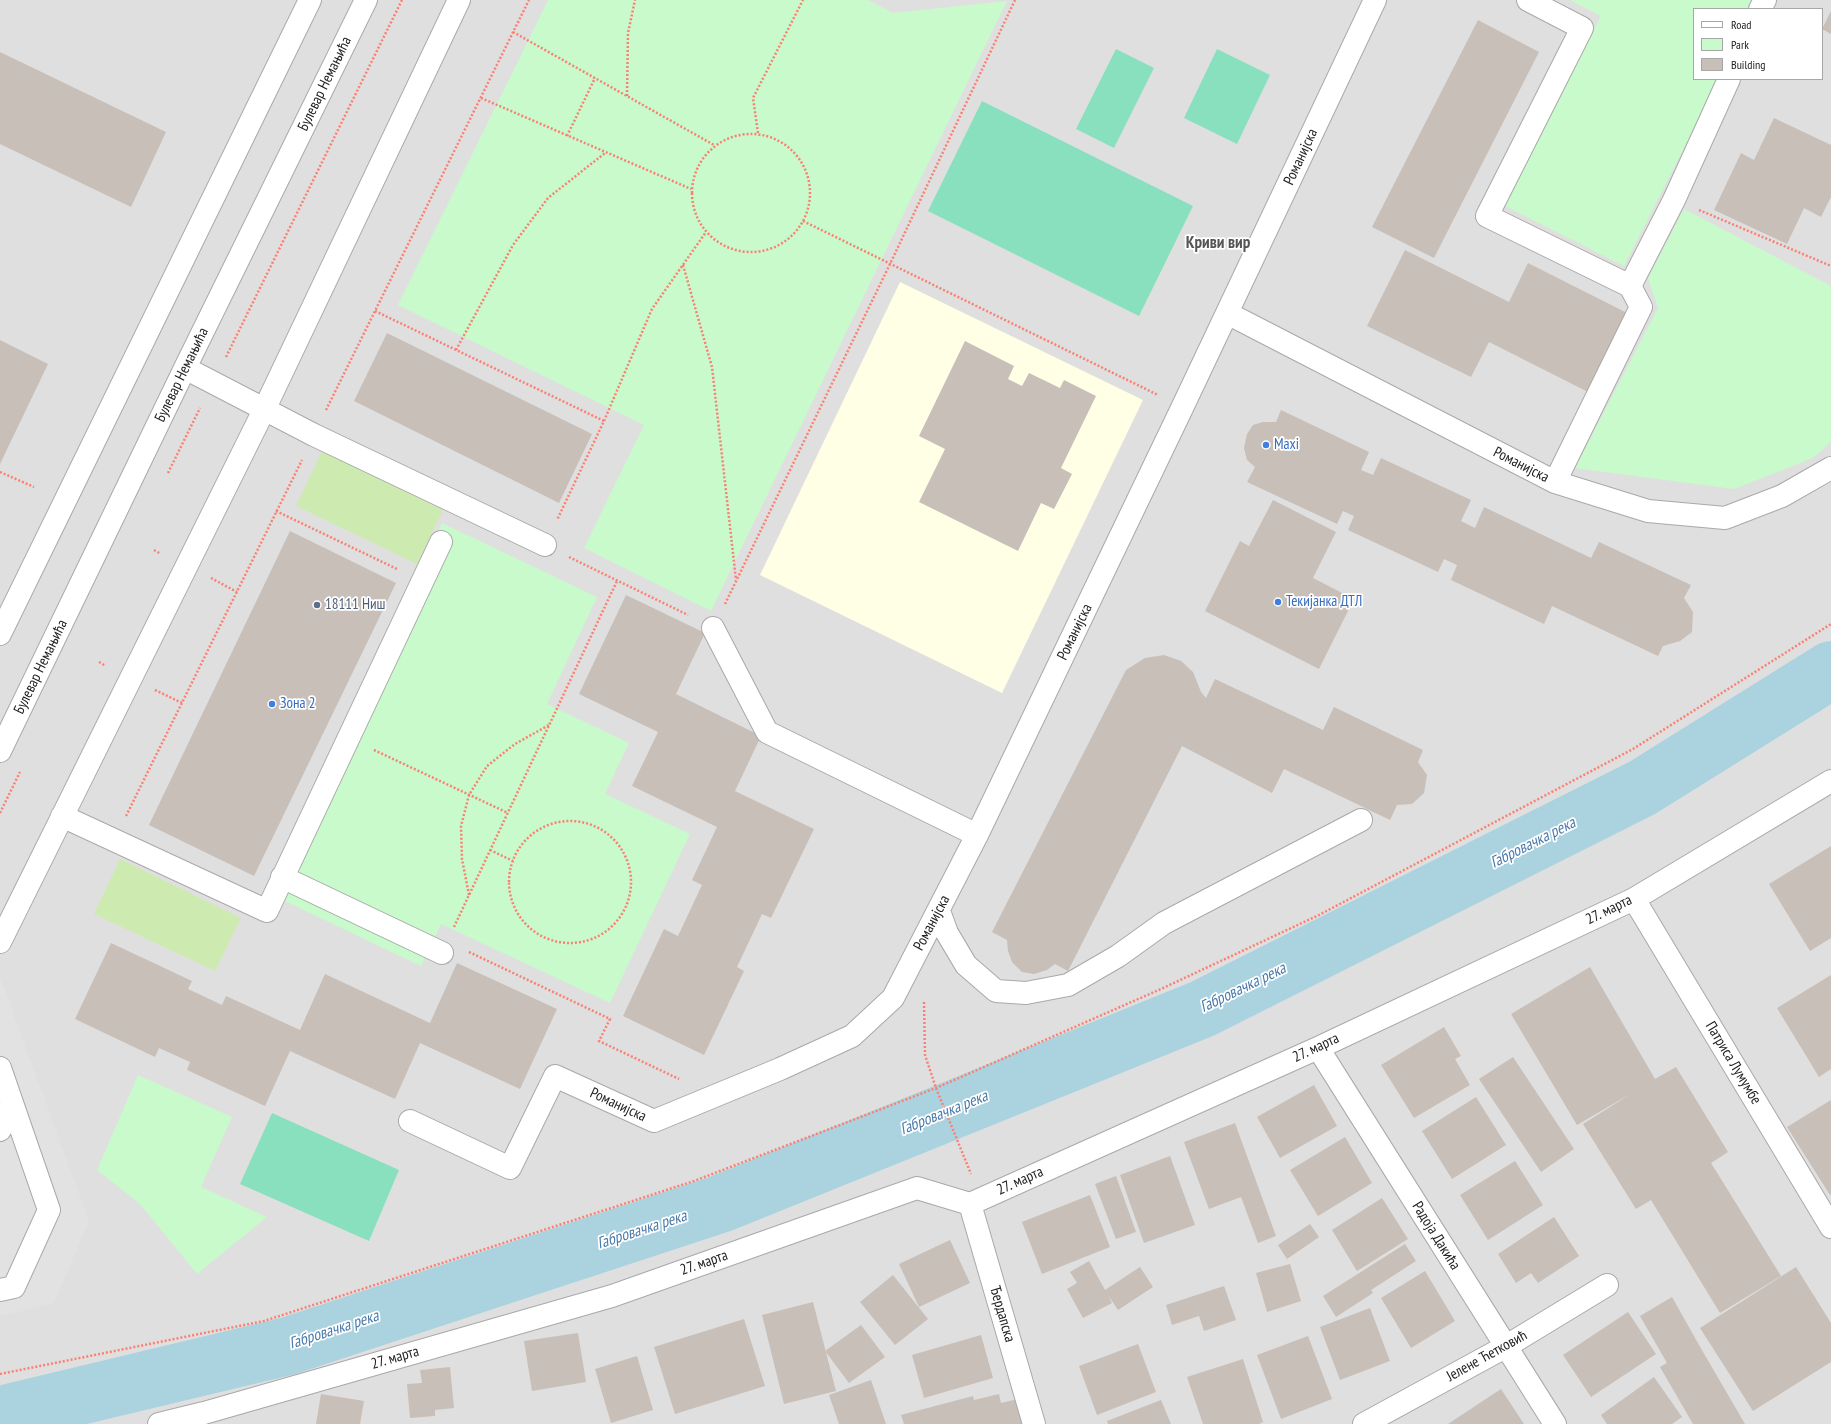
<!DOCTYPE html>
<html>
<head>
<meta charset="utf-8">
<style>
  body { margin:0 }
  #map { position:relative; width:1831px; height:1424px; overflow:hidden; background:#f2efe9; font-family:"PT Sans Narrow",sans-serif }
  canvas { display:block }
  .legend { position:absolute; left:1693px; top:8px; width:130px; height:72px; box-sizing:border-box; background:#fff; border:1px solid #a7a7a7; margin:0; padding:5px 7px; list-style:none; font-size:12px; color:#222 }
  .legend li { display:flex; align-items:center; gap:8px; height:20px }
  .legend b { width:20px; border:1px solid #a7a7a7 }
</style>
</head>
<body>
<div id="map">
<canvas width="1831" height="1424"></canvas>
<ul class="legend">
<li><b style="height:5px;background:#fff"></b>Road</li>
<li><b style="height:11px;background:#c8facc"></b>Park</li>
<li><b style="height:11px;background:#c7bfb8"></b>Building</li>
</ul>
</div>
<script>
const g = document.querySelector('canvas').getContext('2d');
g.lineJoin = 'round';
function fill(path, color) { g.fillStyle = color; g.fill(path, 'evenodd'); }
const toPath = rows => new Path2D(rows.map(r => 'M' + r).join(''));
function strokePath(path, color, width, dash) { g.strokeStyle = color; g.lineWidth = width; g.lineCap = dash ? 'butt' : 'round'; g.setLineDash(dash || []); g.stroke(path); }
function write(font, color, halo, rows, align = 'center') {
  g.font = font + ' "PT Sans Narrow",sans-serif'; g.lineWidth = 3.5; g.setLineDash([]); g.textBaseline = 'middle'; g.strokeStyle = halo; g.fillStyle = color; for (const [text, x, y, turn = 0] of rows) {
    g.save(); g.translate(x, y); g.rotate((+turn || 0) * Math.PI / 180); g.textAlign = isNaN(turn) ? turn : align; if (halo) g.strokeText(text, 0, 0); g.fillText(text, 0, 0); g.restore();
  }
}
const residential = toPath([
  [0,0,1831,0,1831,1424,0,1424],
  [1694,9,1822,9,1822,79,1694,79]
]);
const education = toPath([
  [900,282,1143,400,1002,693,760,575]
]);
const grass = toPath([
  [322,451,443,510,417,564,296,506],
  [120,859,241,918,215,971,94,914]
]);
const park = toPath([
  [548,0,868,0,893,13,1007,1,711,611,584,548,644,425,398,305],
  [1570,0,1759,0,1754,9,1694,9,1694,79,1719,79,1624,266,1505,206,1601,16],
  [1684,209,1831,286,1831,442,1813,458,1734,489,1575,468,1658,308,1648,278],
  [442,523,597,597,547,704,629,743,605,794,690,834,610,1003,441,924,421,966,268,893],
  [138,1075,232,1117,201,1187,267,1217,197,1274,140,1204,97,1170]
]);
const pitch = toPath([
  [1116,49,1154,68,1114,148,1076,129],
  [1217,49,1270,75,1237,144,1184,118],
  [982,101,1193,206,1139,316,928,211],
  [272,1113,399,1170,369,1241,240,1184]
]);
const parking = toPath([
  [0,977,89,1221,54,1303,0,1316]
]);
const river = toPath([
  [0,1415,288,1346,720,1204,1202,1009,1642,788,1831,670]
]);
const building = toPath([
  [1831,11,1831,34,1822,29],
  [1478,20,1539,52,1434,258,1372,227],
  [0,52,166,132,131,207,0,144],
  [1774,118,1831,145,1831,197,1821,217,1804,208,1787,244,1714,210,1741,153,1754,160],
  [1405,250,1509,302,1528,263,1633,316,1594,395,1489,342,1471,377,1367,326],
  [387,333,592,434,559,503,354,401],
  [0,340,48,364,0,464],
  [965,341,1014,366,1008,379,1022,386,1029,373,1060,388,1064,380,1096,396,1061,468,1072,474,1054,509,1041,503,1018,551,919,502,945,449,919,436],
  [1281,410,1369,452,1361,470,1373,475,1381,458,1471,500,1461,521,1475,528,1484,507,1591,558,1599,542,1691,585,1684,598,1693,612,1692,632,1680,641,1663,646,1658,656,1552,606,1544,624,1451,580,1457,565,1444,559,1438,572,1348,530,1354,516,1343,511,1337,524,1247,482,1255,467,1247,460,1244,448,1247,434,1253,425,1263,422,1276,422],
  [1273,500,1336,532,1313,578,1354,599,1319,669,1205,611,1240,541,1249,546],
  [290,531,396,583,254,876,149,825],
  [626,595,705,633,676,694,761,736,735,791,814,829,771,918,762,914,737,967,744,971,704,1055,623,1016,664,929,678,936,702,885,692,880,717,827,632,786,658,732,579,694],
  [1164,655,1181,661,1193,672,1201,692,1206,698,1215,679,1323,730,1334,707,1423,750,1418,762,1427,775,1424,793,1412,804,1397,805,1390,820,1284,769,1272,793,1182,746,1068,971,1055,964,1047,970,1034,974,1022,972,1012,962,1008,951,1007,940,992,932,1126,670,1145,658],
  [1831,846,1831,938,1810,951,1769,884],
  [111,943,192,981,188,989,222,1005,226,996,300,1030,325,974,430,1023,457,963,557,1009,520,1089,420,1043,395,1099,290,1051,265,1106,187,1070,190,1062,159,1048,155,1057,75,1019],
  [1590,967,1655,1079,1676,1067,1728,1152,1711,1163,1781,1276,1720,1313,1651,1200,1636,1209,1583,1124,1632,1093,1577,1125,1511,1014],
  [1831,975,1831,1069,1819,1077,1777,1008],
  [1444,1027,1461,1056,1455,1059,1470,1085,1414,1118,1381,1065],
  [1513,1057,1574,1149,1541,1172,1479,1079],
  [1314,1085,1337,1126,1280,1158,1257,1117],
  [1476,1097,1506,1145,1452,1179,1422,1131],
  [1831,1100,1831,1194,1830,1195,1787,1127],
  [1235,1123,1276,1236,1258,1243,1241,1197,1209,1209,1184,1142],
  [1345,1137,1372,1183,1318,1216,1290,1170],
  [1170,1156,1195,1225,1144,1243,1120,1175],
  [1515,1161,1543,1205,1488,1240,1460,1195],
  [1116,1176,1136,1232,1116,1239,1095,1184],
  [1090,1195,1110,1247,1042,1274,1022,1222],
  [1382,1198,1408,1239,1357,1271,1332,1230],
  [1554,1217,1579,1256,1538,1283,1531,1273,1516,1283,1498,1254],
  [1310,1224,1319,1237,1287,1259,1278,1245],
  [950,1240,970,1283,919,1307,899,1264],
  [1405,1244,1416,1261,1371,1290,1373,1293,1336,1317,1323,1296],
  [1089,1261,1105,1290,1140,1267,1153,1287,1118,1310,1108,1295,1112,1303,1083,1318,1067,1289,1077,1283,1070,1272],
  [1290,1264,1301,1301,1267,1312,1256,1273],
  [1796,1267,1831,1323,1831,1362,1753,1411,1700,1328],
  [1425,1271,1455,1321,1411,1348,1381,1298],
  [893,1275,928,1319,895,1345,860,1302],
  [1224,1286,1236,1320,1204,1331,1199,1316,1172,1325,1166,1305],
  [1672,1297,1699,1345,1745,1424,1693,1424,1660,1367,1667,1363,1640,1316],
  [813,1302,836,1391,784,1404,762,1315],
  [1370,1308,1390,1361,1340,1380,1320,1327],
  [1628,1312,1656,1354,1591,1397,1563,1355],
  [744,1319,765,1386,675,1414,654,1347],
  [861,1325,885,1357,849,1383,825,1351],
  [578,1333,586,1382,532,1391,524,1341],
  [981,1335,993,1378,924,1398,912,1355],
  [1308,1336,1332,1399,1281,1419,1257,1355],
  [1138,1344,1156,1392,1097,1415,1079,1366],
  [637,1356,653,1410,611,1423,595,1369],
  [1243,1359,1263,1422,1259,1424,1203,1424,1187,1377],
  [450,1367,454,1408,435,1410,435,1416,410,1418,407,1384,422,1383,420,1370],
  [1654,1377,1682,1417,1672,1424,1607,1424,1601,1415],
  [871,1380,886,1424,839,1424,829,1395],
  [1501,1389,1524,1424,1448,1424],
  [321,1394,364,1401,360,1424,316,1424],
  [999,1394,1001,1403,1022,1398,1029,1424,904,1424,901,1415,973,1396,974,1400],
  [1161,1400,1171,1424,1108,1424,1107,1421]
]);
const path = toPath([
  [513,32,714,145],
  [627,96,628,33,635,0],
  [481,98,691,189],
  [758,133,753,98,803,0],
  '692 193a59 59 0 1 1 118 0a59 59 0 1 1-118 0Z',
  [567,136,595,78],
  [1699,210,1831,266],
  [803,221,1158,395],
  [683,265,712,367,736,580],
  [375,311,604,421,557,520],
  [456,350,513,245,548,198,605,153],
  [226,357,402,0],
  [326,410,529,0],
  [604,421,652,309,706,232],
  [0,472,34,487],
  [168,473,200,408],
  [276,511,397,569],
  [154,550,161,554],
  [569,557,688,615],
  [211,578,237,592],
  [725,604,890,264,1015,0],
  [99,662,106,666],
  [155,690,182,703],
  [374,750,508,813],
  [0,813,20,772],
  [126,816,302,460],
  '509 882a61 61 0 1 1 122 0a61 61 0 1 1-122 0Z',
  [490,850,513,861],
  [469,895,462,859,461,826,469,795,487,766,515,744,549,725],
  [454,927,617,581],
  [469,952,610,1019,599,1041,679,1079],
  [924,1002,925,1055,936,1088,971,1174],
  [0,1374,264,1321,694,1181,936,1088,1161,989,1319,915,1633,749,1831,624]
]);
const minor = toPath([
  [1528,0,1582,28,1487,216,1630,286],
  [1760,9,1765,0],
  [1227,313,1555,482,1648,511,1725,518,1782,496,1831,468],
  [185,368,314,435,545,545],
  [1555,482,1641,307,1630,286,1674,200,1729,79],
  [713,628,767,732,977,835],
  [0,634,310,0],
  [0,751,185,368,366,0],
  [62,816,267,911,441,542],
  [282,877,442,953],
  [1634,899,1831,1227],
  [939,911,947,933,966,965,996,991,1026,993,1068,985,1118,956,1164,923,1361,820],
  [0,942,264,410,459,0],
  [1318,1048,1555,1424],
  [0,1068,49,1210,14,1287,0,1290],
  [410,1121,510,1168,555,1076,654,1121,780,1069,852,1036,893,998,977,835,1183,406,1375,0],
  [0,1130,12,1103],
  [970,1204,1034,1424],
  [159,1424,204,1413,612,1296,917,1188,970,1204,1318,1048,1634,899,1831,781],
  [1364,1424,1505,1347,1607,1285]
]);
const markers = [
  [1266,445,4,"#3f7fe0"],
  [1278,602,4,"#3f7fe0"],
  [317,605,4,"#5c6f8a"],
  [272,704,4,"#3f7fe0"]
];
const streetNames = [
  ["Булевар Немањића",325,84,-64],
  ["Романијска",1301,157,-65],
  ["Булевар Немањића",182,375,-64],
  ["Романијска",1521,465,27],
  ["Романијска",1075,632,-64],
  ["Булевар Немањића",41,667,-64],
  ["27. марта",1609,910,-26],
  ["Романијска",932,923,-62],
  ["27. марта",1316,1048,-25],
  ["Патриса Лумумбе",1733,1063,59],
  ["Романијска",618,1105,25],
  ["27. марта",1020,1181,-24],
  ["Радоја Дакића",1436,1236,58],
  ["27. марта",704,1263,-19],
  ["Ђердапска",1002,1314,74],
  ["Јелене Ћетковић",1487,1356,-29],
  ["27. марта",395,1358,-16]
];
const shopNames = [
  ["Maxi",1274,445],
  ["Текијанка ДТЛ",1286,602],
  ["Зона 2",280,704]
];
const serviceNames = [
  ["18111 Ниш",325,605]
];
const waterNames = [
  ["Габровачка река",1533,843,-27],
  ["Габровачка река",1243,988,-26],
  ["Габровачка река",944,1113,-22],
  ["Габровачка река",642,1230,-18],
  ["Габровачка река",334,1330,-18]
];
const quarterNames = [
  ["Криви вир",1218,243]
];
fill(residential, '#e0dfdf');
fill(education, '#ffffe5');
fill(grass, '#cdebb0');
fill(park, '#c8facc');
fill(pitch, '#88e0be');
fill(parking, '#e2e2e2');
strokePath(river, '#aad3df', 58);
fill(building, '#c7bfb8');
strokePath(minor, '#a9a9a9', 24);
strokePath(path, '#fa8072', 2.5, [2, 2]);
strokePath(minor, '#fff', 22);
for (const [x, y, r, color] of markers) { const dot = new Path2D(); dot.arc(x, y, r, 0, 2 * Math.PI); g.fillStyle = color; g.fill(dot); strokePath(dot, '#fff', 1.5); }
write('15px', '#222', '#fff', streetNames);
write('15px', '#366cbe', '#fff', shopNames, 'left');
write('15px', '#4e5e75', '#fff', serviceNames, 'left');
write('italic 16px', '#4a7aab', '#fff', waterNames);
write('bold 17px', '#555', '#fff', quarterNames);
</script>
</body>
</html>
